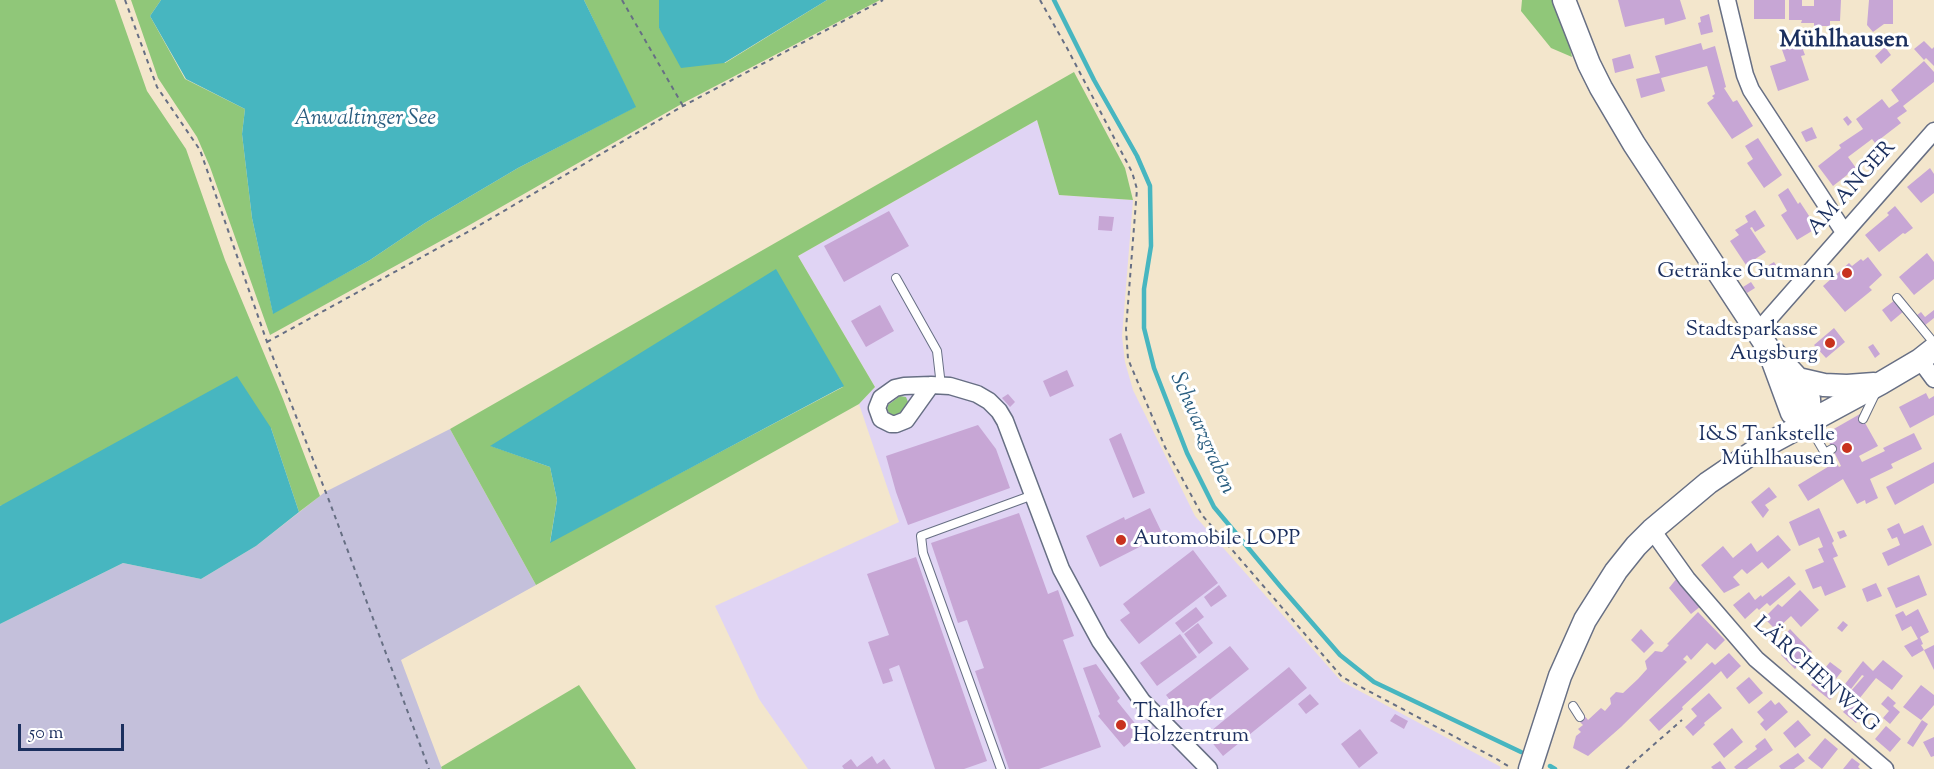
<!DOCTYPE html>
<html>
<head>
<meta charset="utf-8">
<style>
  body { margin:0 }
  #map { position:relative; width:1934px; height:769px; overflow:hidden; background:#f3e6cc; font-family:"Sorts Mill Goudy",serif }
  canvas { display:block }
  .scale { position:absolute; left:18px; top:724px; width:106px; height:27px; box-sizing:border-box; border:3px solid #1b2f5e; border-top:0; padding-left:8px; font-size:18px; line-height:21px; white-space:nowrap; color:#1b2f5e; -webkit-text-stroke:4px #fff; paint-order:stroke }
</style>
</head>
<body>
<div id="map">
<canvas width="1934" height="769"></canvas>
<div class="scale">50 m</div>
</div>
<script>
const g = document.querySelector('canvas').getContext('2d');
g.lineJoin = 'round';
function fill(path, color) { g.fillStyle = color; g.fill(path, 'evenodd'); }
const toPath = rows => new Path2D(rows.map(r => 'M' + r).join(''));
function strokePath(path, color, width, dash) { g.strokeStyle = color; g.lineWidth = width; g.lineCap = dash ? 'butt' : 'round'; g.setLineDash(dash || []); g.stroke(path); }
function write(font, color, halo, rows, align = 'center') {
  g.font = font + ' "Sorts Mill Goudy",serif'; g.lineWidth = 6; g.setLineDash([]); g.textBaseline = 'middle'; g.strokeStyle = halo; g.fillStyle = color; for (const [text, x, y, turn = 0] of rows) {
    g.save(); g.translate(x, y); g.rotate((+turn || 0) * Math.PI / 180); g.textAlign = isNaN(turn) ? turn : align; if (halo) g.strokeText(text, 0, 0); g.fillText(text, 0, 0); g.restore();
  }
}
const built = toPath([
  [1037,120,1059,195,1133,200,1122,336,1125,362,1133,390,1195,516,1341,681,1501,767,1500,769,808,769,759,699,715,606,899,522,859,404,875,387,798,256]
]);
const industrial = toPath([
  [450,429,536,585,401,660,442,769,0,769,0,624,123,563,201,579,256,546,325,492]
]);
const green = toPath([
  [0,0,115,0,147,91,186,149,225,260,283,399,320,496,299,512,271,428,0,506],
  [131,0,161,0,150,16,185,79,245,109,242,134,252,218,273,313,370,260,425,223,518,168,635,107,584,0,659,0,659,28,725,63,827,0,880,0,685,102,466,227,270,335,210,167,197,137,158,78],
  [1522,0,1552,0,1569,43,1572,57,1551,48,1521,11],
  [1074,72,1125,168,1133,200,1059,195,1037,120,798,256,875,387,859,404,536,585,450,429],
  [843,387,550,542,557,500,550,467,491,446],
  [900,396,906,397,908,402,905,409,897,415,891,415,887,410,888,405],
  [579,685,636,769,442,769,441,767]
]);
const water = toPath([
  [161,0,584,0,636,107,518,168,425,223,370,260,273,314,252,218,242,134,245,109,186,79,150,16],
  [659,0,827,0,724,63,681,68,659,28],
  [776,269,844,386,550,543,557,500,550,467,490,446],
  [237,376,271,428,299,512,256,546,201,579,123,563,0,624,0,506]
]);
const stream = toPath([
  [1054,0,1094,80,1137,156,1150,186,1151,246,1144,289,1144,328,1154,368,1187,453,1214,507,1280,586,1340,655,1374,682,1521,752],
  [1550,766,1555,769]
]);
const building = toPath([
  [1618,0,1680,0,1686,19,1665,25,1664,18,1625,27],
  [1754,0,1785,0,1785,19,1754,19],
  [1789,0,1802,0,1802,6,1814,6,1814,0,1841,0,1840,21,1830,21,1830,26,1814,26,1814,23,1801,23,1802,20,1789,20],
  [1869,0,1893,0,1893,24,1884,24,1873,32,1867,25],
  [1709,14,1713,32,1701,35,1698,23,1701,22,1700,17],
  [1799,39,1805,55,1801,56,1809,80,1778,91,1770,66,1786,61,1780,44],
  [1924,41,1932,49,1934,47,1934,66,1926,58,1924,60,1914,49],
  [1701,43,1703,50,1715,46,1726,87,1724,88,1733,102,1737,100,1753,126,1732,139,1707,103,1714,98,1712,96,1715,94,1707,66,1661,78,1665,91,1641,98,1636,79,1660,73,1655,56],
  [1885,47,1891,55,1881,64,1875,56],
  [1630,54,1634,68,1615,73,1612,59],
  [1924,61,1934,72,1934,82,1903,106,1907,111,1897,118,1901,123,1875,143,1872,139,1848,157,1856,168,1833,186,1818,166,1841,148,1839,145,1863,129,1856,119,1882,99,1889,108,1899,101,1891,90],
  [1847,116,1852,122,1848,126,1843,119],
  [1812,127,1817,138,1806,142,1801,132],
  [1758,138,1782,175,1764,188,1747,163,1753,159,1745,146],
  [1930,168,1934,174,1934,193,1921,203,1907,187],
  [1788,188,1798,204,1800,202,1817,228,1797,240,1781,215,1787,211,1778,195],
  [1895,206,1913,228,1905,234,1903,233,1879,252,1865,235,1889,215,1887,213],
  [1755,210,1765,226,1755,232,1752,227,1750,228,1766,252,1746,265,1730,241,1739,235,1735,230,1748,222,1745,216],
  [889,211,909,246,844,282,824,246],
  [1099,216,1114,217,1112,231,1098,230],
  [1927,253,1934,262,1934,279,1914,295,1899,277],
  [1868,257,1882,275,1869,287,1872,290,1845,312,1823,286,1849,263,1852,266,1861,259,1863,261],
  [1774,262,1782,274,1771,280,1764,268],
  [1751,282,1755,288,1747,293,1743,287],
  [1895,300,1904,311,1891,322,1882,310],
  [880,305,894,331,866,347,851,321],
  [1934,310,1934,318,1924,326,1916,316,1921,312,1925,317],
  [1834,328,1845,342,1826,358,1814,345],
  [1873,344,1880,354,1875,358,1868,347],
  [1067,370,1074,386,1050,397,1043,381],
  [1926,393,1929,399,1934,396,1934,415,1910,428,1899,407],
  [1008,394,1015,402,1010,407,1002,398],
  [1860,414,1878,446,1859,456,1862,462,1885,451,1883,448,1914,433,1922,449,1891,464,1893,468,1870,479,1878,498,1866,504,1865,500,1857,504,1843,479,1808,501,1798,485,1836,462,1839,467,1841,466,1825,434],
  [978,425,996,449,1010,488,908,525,896,492,886,456],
  [1121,433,1145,493,1133,498,1109,439],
  [1934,462,1934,483,1895,505,1886,487],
  [1769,487,1777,497,1765,505,1769,510,1763,518,1751,502],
  [1150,508,1163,535,1100,567,1086,536,1124,517,1125,520],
  [1819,508,1834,541,1832,543,1838,556,1833,558,1846,587,1825,596,1821,586,1813,589,1805,570,1824,562,1818,549,1823,547,1819,537,1799,546,1789,522],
  [1019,513,1048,594,1058,590,1074,636,1063,640,1101,747,1039,769,1009,769,975,671,984,668,967,620,958,623,931,543],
  [1899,523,1904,534,1923,525,1932,545,1888,566,1882,553,1900,545,1897,537,1892,539,1887,529],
  [1844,530,1847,536,1840,539,1837,532],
  [1778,535,1791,550,1768,569,1762,562,1747,574,1742,569,1733,577,1740,585,1724,593,1701,565,1723,546,1733,558,1751,543,1757,552],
  [1193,550,1218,583,1139,644,1120,620,1130,613,1123,604],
  [916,557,987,761,964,769,935,769,899,665,889,669,893,681,883,684,868,642,889,635,867,574],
  [1919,575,1927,595,1896,608,1887,588],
  [1789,576,1796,584,1770,606,1767,603,1759,610,1757,608,1745,619,1733,605,1749,592,1755,600,1761,595,1762,597],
  [1677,578,1701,606,1691,614,1669,588],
  [1876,583,1882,596,1867,602,1862,589],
  [1219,585,1227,596,1211,607,1204,597],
  [1800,590,1819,610,1801,627,1791,616,1776,630,1764,618,1778,604,1782,607],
  [1196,607,1204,617,1183,633,1175,623],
  [1918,609,1929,632,1920,637,1923,644,1921,645,1924,650,1912,657,1904,646,1918,639,1911,626,1902,631,1895,615,1903,611,1906,616],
  [1698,612,1725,640,1715,650,1707,643,1691,660,1687,655,1683,659,1687,662,1621,727,1588,756,1573,748,1576,736,1581,732,1578,729,1583,725,1578,720,1583,714,1588,720,1601,708,1605,711,1611,704,1610,698,1616,692,1623,693,1638,679,1647,669,1645,661,1655,651,1662,652,1669,645,1667,644],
  [1843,621,1848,625,1842,632,1837,628],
  [1198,623,1213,643,1199,654,1184,634],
  [1641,629,1654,643,1644,653,1631,640],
  [1790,629,1812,652,1795,669,1781,655,1791,645,1783,637],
  [1180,634,1197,657,1157,686,1140,663],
  [1934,645,1934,670,1924,650],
  [1230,646,1249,669,1185,719,1166,695],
  [1729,653,1741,666,1727,679,1721,671,1682,707,1683,709,1659,731,1649,720,1712,662,1715,665],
  [1883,660,1903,676,1892,690,1876,678,1859,699,1850,692,1864,676,1862,675,1851,689,1845,684,1863,661,1873,671],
  [1830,662,1842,671,1835,680,1842,686,1830,700,1811,685],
  [1096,664,1120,698,1117,701,1142,732,1124,747,1098,716,1100,714,1083,668],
  [1289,667,1307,688,1223,756,1206,735],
  [1749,677,1763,693,1749,704,1736,688],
  [1921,685,1934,695,1934,705,1921,720,1903,707],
  [1709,693,1722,708,1704,723,1705,725,1693,736,1685,727,1697,716,1691,709],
  [1310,694,1319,704,1306,714,1298,704],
  [1888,696,1896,703,1893,706,1900,712,1890,724,1883,718,1889,711,1881,704],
  [1854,699,1867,710,1856,723,1843,712],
  [1771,700,1775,705,1779,702,1788,712,1766,731,1760,724,1764,720,1757,712],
  [1395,714,1408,721,1404,729,1390,721],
  [1798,720,1811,735,1795,748,1783,733],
  [1922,720,1928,724,1913,747,1907,743],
  [1886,726,1901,739,1890,752,1875,739],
  [1732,728,1743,742,1724,758,1713,744],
  [1360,729,1378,753,1359,768,1341,744],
  [1934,737,1934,756,1931,757,1923,742],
  [1765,738,1773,750,1747,769,1736,769,1734,767,1757,749,1755,746],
  [1825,738,1838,749,1822,769,1808,758],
  [1798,753,1805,761,1794,769,1781,769,1779,766],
  [872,756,877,764,884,759,891,769,844,769,842,766,851,759,857,767],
  [1852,758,1860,764,1858,767,1860,769,1843,769],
  [1720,761,1726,769,1713,769,1711,767]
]);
const path = toPath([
  [125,0,157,87,200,150,267,342,330,503,429,769],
  [622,0,683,106],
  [1040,0,1067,48,1132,172,1137,189,1126,329,1128,359,1165,447,1202,515,1342,677,1495,758,1508,766,1507,769],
  [267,342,473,229,683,106,883,0],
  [1626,769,1682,720]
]);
const lane = toPath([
  [896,278,937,351,941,386],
  [1897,298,1934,343],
  [1863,419,1876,392],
  [1808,424,1825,453,1832,449],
  [1573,706,1580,717],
  [1001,769,923,553,921,536,1033,495]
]);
const street = toPath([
  [1727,0,1745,75,1751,90,1844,232],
  [1758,331,1934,131],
  [1920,360,1934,379],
  [931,385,906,420,896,424,891,424,881,419,877,408,881,398,895,388,904,386,931,385,950,386,977,394,989,401,999,411,1005,421,1061,569,1100,641,1142,701,1209,769],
  [1652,530,1687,579,1756,659,1885,769]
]);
const secondary = toPath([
  [1564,0,1589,64,1601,88,1634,144,1768,348,1792,413,1808,423],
  [1773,352,1798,379,1809,399,1810,422],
  [1798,379,1824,385,1847,386,1874,384],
  [1530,769,1560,676,1585,620,1616,571,1636,546,1652,530,1708,483,1755,451,1881,383,1920,360,1934,349]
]);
const markers = [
  [1847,273,6,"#c8321e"],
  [1830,343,6,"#c8321e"],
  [1847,448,6,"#c8321e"],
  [1121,540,6,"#c8321e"],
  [1121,725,6,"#c8321e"]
];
const streetNames = [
  ["AM ANGER",1853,189,-48],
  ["LÄRCHENWEG",1815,676,42]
];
const poiNames = [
  ["Getränke Gutmann",1835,273],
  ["Stadtsparkasse",1818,331],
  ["Augsburg",1818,355],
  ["I&S Tankstelle",1835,436],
  ["Mühlhausen",1835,460],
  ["Automobile LOPP",1133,540,"left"],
  ["Thalhofer",1133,713,"left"],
  ["Holzzentrum",1133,737,"left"]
];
const waterNames = [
  ["Anwaltinger See",365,120],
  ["Schwarzgraben",1201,434,66]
];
const quarterNames = [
  ["Mühlhausen",1844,42]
];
fill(built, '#e0d4f4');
fill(industrial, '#c4c0db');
fill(green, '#90c779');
fill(water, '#47b6c0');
strokePath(stream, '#47b6c0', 4.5);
fill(building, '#c7a6d5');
strokePath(lane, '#676f84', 10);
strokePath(street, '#676f84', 19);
strokePath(secondary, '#676f84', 25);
strokePath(path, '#676f84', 2, [4.5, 4.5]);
strokePath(lane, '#fff', 8);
strokePath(street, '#fff', 16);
strokePath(secondary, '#fff', 22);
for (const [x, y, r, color] of markers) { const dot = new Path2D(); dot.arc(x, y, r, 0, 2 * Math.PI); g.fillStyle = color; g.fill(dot); strokePath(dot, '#fff', 2); }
write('21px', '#1b2f5e', '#fff', streetNames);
write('21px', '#1b2f5e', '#fff', poiNames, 'right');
write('italic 22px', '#2a5e80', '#fff', waterNames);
write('bold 24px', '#1b2f5e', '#fff', quarterNames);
</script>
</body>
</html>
